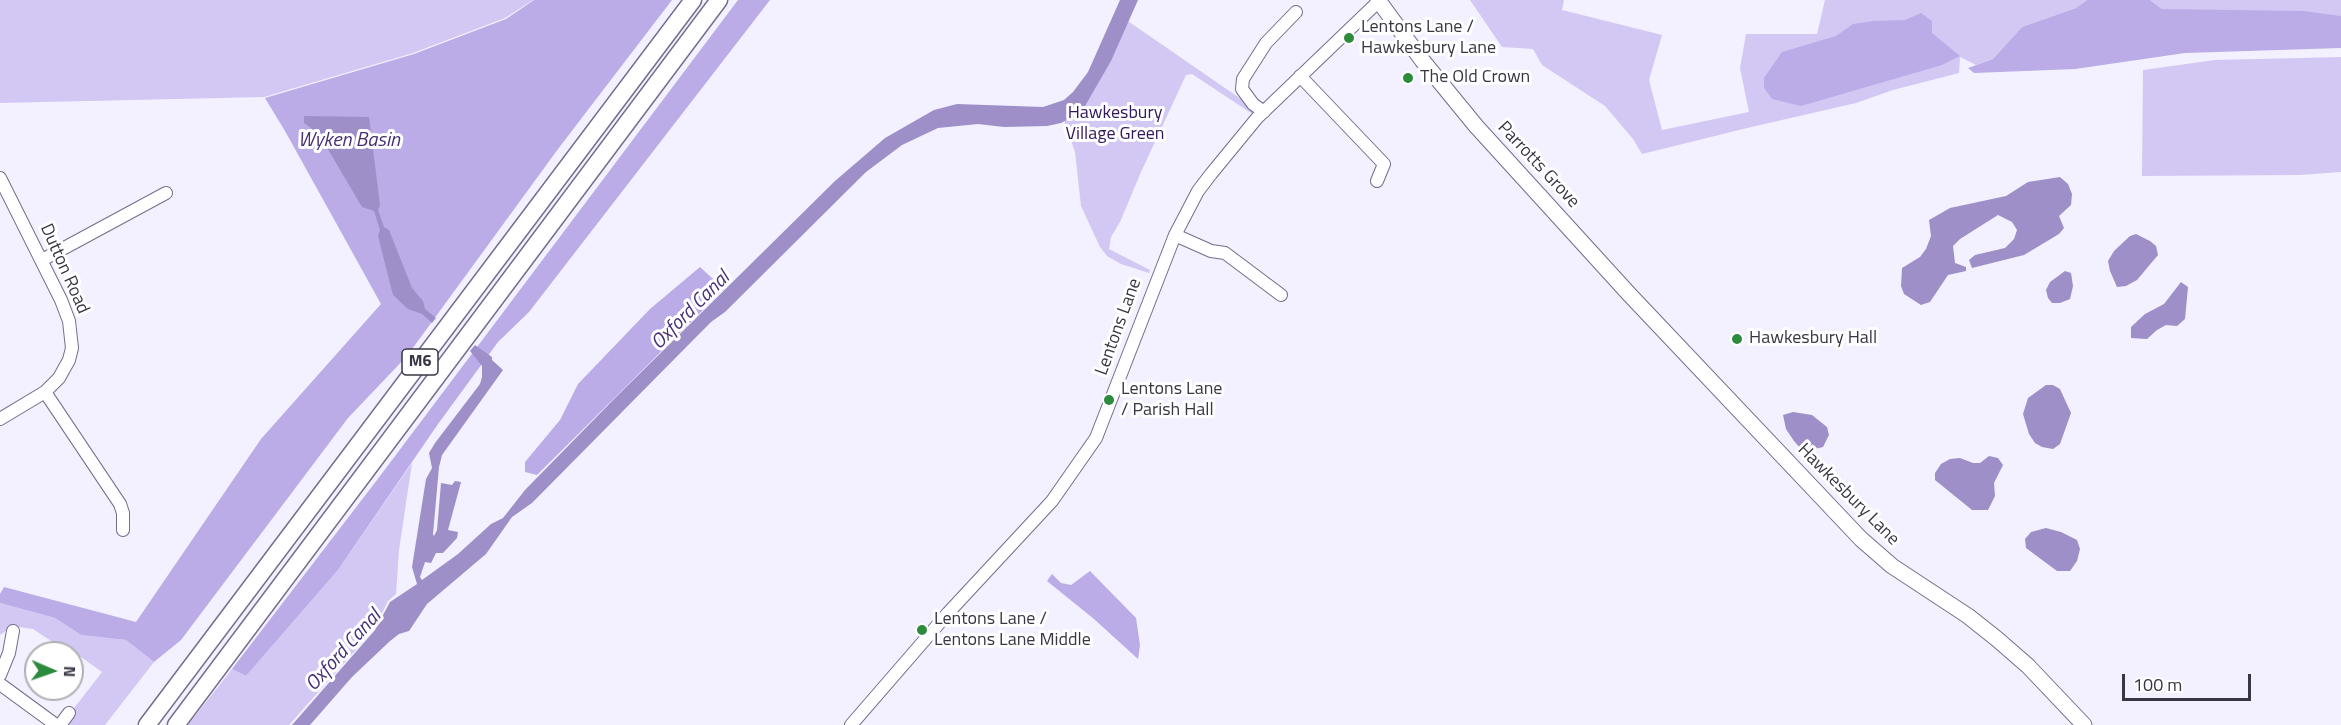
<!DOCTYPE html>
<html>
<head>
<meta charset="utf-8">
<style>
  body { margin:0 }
  #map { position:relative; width:2341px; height:725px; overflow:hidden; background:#f3f0ff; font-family:"Titillium Web",sans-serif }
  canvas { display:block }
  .north { position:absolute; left:24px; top:641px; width:60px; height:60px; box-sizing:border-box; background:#fff; border:2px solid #b0afb4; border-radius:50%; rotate:92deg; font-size:16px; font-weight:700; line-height:24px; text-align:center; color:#393644 }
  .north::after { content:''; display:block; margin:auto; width:21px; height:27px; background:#2d8b3d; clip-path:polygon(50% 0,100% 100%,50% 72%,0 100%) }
  .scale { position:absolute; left:2122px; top:674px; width:129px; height:27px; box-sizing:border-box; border:3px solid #393644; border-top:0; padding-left:8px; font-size:18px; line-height:21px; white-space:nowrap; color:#393644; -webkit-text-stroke:4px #fff; paint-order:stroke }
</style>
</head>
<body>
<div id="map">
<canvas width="2341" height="725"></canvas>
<div class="north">N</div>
<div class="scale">100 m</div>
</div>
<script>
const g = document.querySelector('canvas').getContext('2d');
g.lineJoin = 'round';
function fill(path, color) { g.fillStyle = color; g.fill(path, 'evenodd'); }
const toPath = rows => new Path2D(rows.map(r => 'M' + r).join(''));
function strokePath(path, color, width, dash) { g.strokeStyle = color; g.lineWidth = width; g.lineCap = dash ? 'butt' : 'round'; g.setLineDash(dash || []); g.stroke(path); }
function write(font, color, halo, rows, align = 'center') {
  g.font = font + ' "Titillium Web",sans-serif'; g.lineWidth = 6; g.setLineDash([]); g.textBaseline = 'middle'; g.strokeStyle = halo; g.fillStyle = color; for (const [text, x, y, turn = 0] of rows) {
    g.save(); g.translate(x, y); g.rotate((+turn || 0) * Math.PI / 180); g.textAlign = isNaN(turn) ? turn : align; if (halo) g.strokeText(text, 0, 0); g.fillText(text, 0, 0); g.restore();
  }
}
const green = toPath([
  [0,0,533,0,505,18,413,53,264,97,0,103],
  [1470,0,1564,0,1562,10,1662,35,1649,80,1662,130,1749,112,1740,68,1746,34,1817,34,1825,0,2087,0,2076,8,2022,27,1993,59,1976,65,1960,57,1959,73,1893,90,1856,103,1747,128,1642,154,1633,139,1605,106,1542,65,1533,49,1502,47],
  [2150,0,2341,0,2341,16,2162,9],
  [1122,17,1254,108,1254,115,1192,74,1186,75,1141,172,1120,222,1111,237,1109,249,1150,270,1149,273,1121,264,1107,256,1100,247,1081,206,1075,152,1061,112,1066,109],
  [2341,57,2341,172,2300,175,2142,176,2143,70,2215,60],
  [412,463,399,550,396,594,388,601,375,627,361,644,289,725,188,725,232,669,246,676,338,570],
  [0,603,55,618,81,635,126,640,154,662,105,725,61,725,102,672,81,657,74,656,33,629,13,626,0,635]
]);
const forest = toPath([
  [534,0,672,0,558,149,407,356,348,418,181,640,154,662,126,640,81,635,55,618,0,603,0,594,4,587,136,622,261,439,381,304,285,131,265,98,414,54,506,19],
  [738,0,770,0,529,312,498,342,438,424,338,570,246,676,232,669,377,480],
  [2087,0,2150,0,2162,9,2303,11,2341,16,2341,48,2185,53,2075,69,1974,73,1968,68,1993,59,2022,27,2076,8],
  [1921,13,1932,21,1932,33,1960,56,1942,65,1801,106,1772,99,1764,88,1764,78,1782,52,1836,36,1853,24,1873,21,1905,20],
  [700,267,724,289,537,475,525,472,525,462,560,420,578,384,650,309],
  [1090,571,1136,618,1140,645,1138,659,1094,619,1047,581,1052,574,1061,583,1071,585]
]);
const water = toPath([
  [1120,0,1138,0,1111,61,1085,106,1078,114,1061,123,1047,126,1004,127,978,124,938,128,902,145,866,172,725,312,711,322,532,503,512,517,486,554,427,604,409,631,399,634,390,641,352,677,310,725,292,725,375,630,390,602,417,584,412,567,426,479,432,468,429,453,435,443,480,384,482,377,482,366,470,351,475,345,492,357,492,360,503,370,442,455,439,467,433,534,434,536,437,530,441,483,452,485,455,481,461,482,448,530,458,532,457,538,443,553,436,553,431,563,425,562,420,577,422,580,458,554,491,524,503,518,525,490,616,397,835,181,885,138,934,110,957,104,1043,107,1064,100,1073,92,1088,72],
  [304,116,369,117,380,205,378,210,384,227,389,230,412,288,423,301,425,309,436,318,432,323,422,314,408,309,393,295,378,236,380,230,374,211,362,207,319,134,304,123],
  [2060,177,2068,184,2072,194,2071,205,2059,216,2064,228,2059,234,2024,255,1972,268,1969,260,1975,255,2005,248,2014,239,2017,230,2012,222,1998,215,1960,239,1953,246,1955,263,1966,267,1966,271,1948,275,1930,302,1921,305,1904,294,1901,286,1902,268,1920,257,1926,249,1931,236,1929,220,1950,208,2006,196,2028,182],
  [2136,234,2150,241,2156,246,2158,255,2137,280,2126,286,2117,287,2110,271,2108,261,2114,251,2130,236],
  [2065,271,2071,273,2073,286,2070,299,2060,303,2052,303,2048,298,2046,290,2050,282],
  [2181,282,2188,287,2185,319,2177,326,2166,325,2157,330,2147,339,2131,338,2131,327,2145,314,2164,304],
  [2046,385,2053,385,2060,389,2071,413,2060,444,2053,449,2042,447,2035,443,2029,434,2023,414,2028,398],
  [1793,412,1812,415,1827,427,1829,435,1823,447,1810,450,1801,449,1794,441,1786,429,1783,415],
  [1989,456,1998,458,2003,465,1994,483,1995,496,1988,510,1972,510,1935,480,1935,473,1941,464,1950,459,1960,458,1973,463,1980,463],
  [2046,528,2061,532,2077,540,2080,549,2077,561,2070,571,2057,571,2026,548,2025,539,2031,532]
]);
const minor = toPath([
  [1300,76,1384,164,1377,181],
  [1264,112,1253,104,1242,89,1243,79,1266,43,1296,12],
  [0,178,61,300,69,321,72,348,69,360,59,378,45,392,0,419],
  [1175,235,1211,251,1225,253,1281,295],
  [42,260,166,193],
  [45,392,120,504,123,513,123,530],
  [0,675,9,653,13,631],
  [0,684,56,725],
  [60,725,69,713],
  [851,725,948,613,1052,501,1096,438,1175,235,1198,191,1211,174,1257,118,1379,1]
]);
const major = toPath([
  [1378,0,1422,60,1476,126,1629,294,1861,539,1892,566,1968,616,1997,639,2028,666,2084,725]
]);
const highway = toPath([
  [147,725,693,0],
  [176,725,719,0]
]);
const markers = [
  [1349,38,6,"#2d8b3d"],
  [1408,78,6,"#2d8b3d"],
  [1737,339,6,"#2d8b3d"],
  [1109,400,6,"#2d8b3d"],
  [922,630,6,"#2d8b3d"]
];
const shields = [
  [420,362,36]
];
const shieldNames = [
  ["M6",420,362]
];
const poiNames = [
  ["Lentons Lane /",1361,28],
  ["Hawkesbury Lane",1361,49],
  ["The Old Crown",1420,78],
  ["Hawkesbury Hall",1749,339],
  ["Lentons Lane",1121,390],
  ["/ Parish Hall",1121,411],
  ["Lentons Lane /",934,620],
  ["Lentons Lane Middle",934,641]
];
const parkNames = [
  ["Hawkesbury",1115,114],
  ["Village Green",1115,135]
];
const streetNames = [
  ["Parrotts Grove",1538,165,47],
  ["Dutton Road",64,269,66],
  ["Lentons Lane",1119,327,-70],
  ["Hawkesbury Lane",1848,495,45]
];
const waterNames = [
  ["Wyken Basin",349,141],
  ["Oxford Canal",691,311,-45],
  ["Oxford Canal",344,651,-48]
];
fill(green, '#d3c8f4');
fill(forest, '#bbabe7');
fill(water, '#9e8fc8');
strokePath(minor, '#756d8c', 14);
strokePath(major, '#756d8c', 17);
strokePath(highway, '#756d8c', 19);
strokePath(minor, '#fff', 12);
strokePath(major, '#fff', 15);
strokePath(highway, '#fff', 16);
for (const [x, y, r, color] of markers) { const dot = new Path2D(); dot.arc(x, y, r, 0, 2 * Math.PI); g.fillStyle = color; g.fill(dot); strokePath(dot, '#fff', 2); }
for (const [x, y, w] of shields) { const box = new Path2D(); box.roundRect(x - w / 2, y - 13, w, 26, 4.5); g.fillStyle = '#fff'; g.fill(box); strokePath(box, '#393644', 1.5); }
write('bold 16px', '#393644', null, shieldNames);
write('18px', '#393644', '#fff', poiNames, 'left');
write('18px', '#32185c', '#fff', parkNames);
write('18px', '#393644', '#fff', streetNames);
write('italic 20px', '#472f75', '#fff', waterNames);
</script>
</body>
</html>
